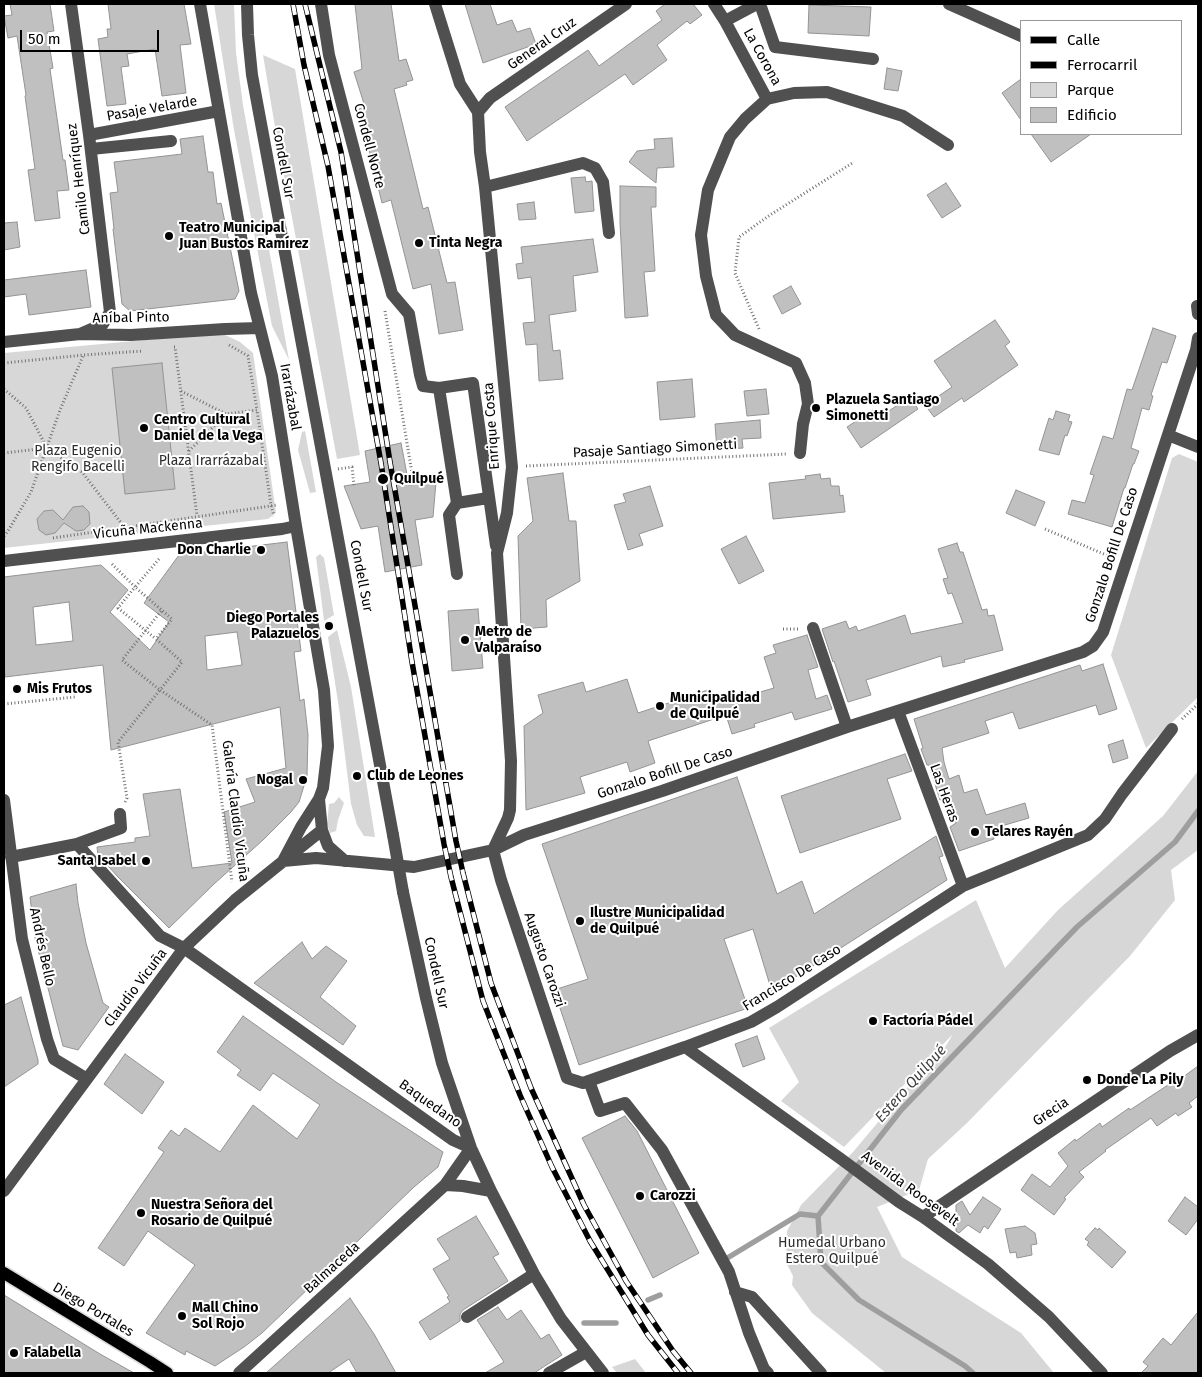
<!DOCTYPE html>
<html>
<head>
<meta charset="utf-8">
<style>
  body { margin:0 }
  #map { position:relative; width:1202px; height:1377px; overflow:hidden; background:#fff; font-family:"Fira Sans",sans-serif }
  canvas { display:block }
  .frame { position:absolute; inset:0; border:5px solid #000; pointer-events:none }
  .legend { position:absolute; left:1020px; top:20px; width:162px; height:115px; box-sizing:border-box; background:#fff; border:1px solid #999; margin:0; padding:6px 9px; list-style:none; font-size:15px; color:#000 }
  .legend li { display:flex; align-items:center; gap:10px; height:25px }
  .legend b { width:25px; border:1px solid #999 }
  .scale { position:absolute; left:20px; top:30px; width:139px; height:22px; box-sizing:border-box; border:2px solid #000; border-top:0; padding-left:6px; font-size:15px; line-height:18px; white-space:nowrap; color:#000; -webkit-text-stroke:4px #fff; paint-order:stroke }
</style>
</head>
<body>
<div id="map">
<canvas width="1202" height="1377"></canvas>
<div class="frame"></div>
<ul class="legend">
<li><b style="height:6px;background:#000"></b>Calle</li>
<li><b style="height:6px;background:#000"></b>Ferrocarril</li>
<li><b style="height:14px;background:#d7d7d7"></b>Parque</li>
<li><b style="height:14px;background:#c0c0c0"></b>Edificio</li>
</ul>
<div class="scale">50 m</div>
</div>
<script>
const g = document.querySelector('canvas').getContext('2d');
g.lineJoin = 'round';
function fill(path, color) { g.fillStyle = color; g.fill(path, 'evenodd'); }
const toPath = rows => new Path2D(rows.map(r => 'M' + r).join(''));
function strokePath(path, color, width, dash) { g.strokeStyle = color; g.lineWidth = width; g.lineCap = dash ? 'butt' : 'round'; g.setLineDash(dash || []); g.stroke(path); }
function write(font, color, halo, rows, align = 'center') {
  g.font = font + ' "Fira Sans",sans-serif'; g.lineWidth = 4; g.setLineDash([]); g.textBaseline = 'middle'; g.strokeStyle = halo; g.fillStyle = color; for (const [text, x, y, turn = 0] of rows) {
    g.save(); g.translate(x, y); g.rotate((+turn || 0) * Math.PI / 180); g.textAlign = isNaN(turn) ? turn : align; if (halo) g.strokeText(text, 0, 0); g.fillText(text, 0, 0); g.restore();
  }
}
const green = toPath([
  [214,4,234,4,236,53,243,105,289,360,272,326,234,130],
  [263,55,295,69,360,455,337,459,274,121],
  [221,333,240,342,253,353,276,513,268,519,4,548,4,353],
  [305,431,316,492,310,493,298,450,302,432],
  [1179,454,1198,462,1198,697,1146,748,1111,655,1172,458],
  [320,554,324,558,334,615,324,621,316,557],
  [337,630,351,687,375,837,364,836,357,825,351,804,340,715,328,637],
  [1198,771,1198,850,1171,870,1175,900,1130,956,967,1123,928,1159,919,1190,877,1207,902,1257,1021,1333,1054,1373,886,1373,812,1313,792,1285,793,1276,786,1262,787,1231,801,1205,853,1152,916,1077,944,1049,953,1034,844,1147,781,1101,799,1082,769,1028,976,900,1005,968,1058,910,1163,816],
  [339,797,344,803,338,820,336,831,330,833,327,824,329,804,334,803],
  [635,1359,646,1373,617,1373,612,1367]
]);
const stream = toPath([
  [729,1257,800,1214,818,1216],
  [648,1300,660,1295],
  [584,1323,616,1323],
  [973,1373,965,1366,859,1300,821,1262,818,1216,901,1110,1077,927,1175,842,1198,811]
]);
const building = toPath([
  [10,4,50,4,54,31,47,32,53,68,50,69,63,160,65,160,69,190,57,191,60,218,35,221,28,170,35,169,25,96,26,95,17,36,8,38,4,16,12,15,10,4],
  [108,4,184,4,191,44,180,45,186,93,162,96,155,49,127,54,129,66,121,67,126,104,107,106,98,39,108,37,107,29,111,29,108,4],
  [355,4,391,4,399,61,406,59,413,80,406,82,407,85,394,89,423,209,428,207,447,283,455,282,463,330,439,334,431,284,413,289,391,200,382,203,359,109,365,107,354,72,362,69,355,4],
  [465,4,490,4,497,25,512,20,517,32,530,28,536,44,483,63,465,4],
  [665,4,693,4,702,15,690,24,687,21,657,45,667,60,633,85,625,74,527,141,505,107,588,50,599,66,662,20,656,11,665,4],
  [809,5,871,7,869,36,808,33,809,5],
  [887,68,902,71,898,91,884,89,887,68],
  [1021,79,1021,120,1002,93,1021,79],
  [1031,134,1091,134,1051,162,1031,134],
  [203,136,208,172,213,172,217,204,221,203,239,291,235,299,130,311,122,304,113,229,114,229,110,193,118,192,114,162,182,154,180,139,203,136],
  [672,138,674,167,657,168,656,183,629,162,637,151,655,149,654,139,672,138],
  [585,177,586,182,592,181,594,211,575,213,571,178,585,177],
  [946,183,961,206,942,218,927,195,946,183],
  [620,186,656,187,656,207,651,207,655,271,644,272,648,316,625,318,620,223,620,186],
  [534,202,536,219,519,220,517,204,534,202],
  [17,222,20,247,4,250,4,223,17,222],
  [593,239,598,272,573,276,576,311,549,315,553,351,560,350,563,379,539,381,537,344,526,345,523,323,535,322,531,277,518,279,516,264,523,263,521,247,593,239],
  [86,270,91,307,29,315,26,294,4,297,4,280,86,270],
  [791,286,801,304,782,314,773,296,791,286],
  [995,320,1010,342,1005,346,1018,365,964,402,962,398,934,417,925,405,952,387,934,361,995,320],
  [1153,328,1176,336,1167,363,1162,362,1151,395,1153,396,1149,410,1142,408,1131,448,1139,451,1134,464,1133,464,1125,488,1124,488,1112,527,1068,514,1072,500,1085,503,1094,475,1090,474,1103,436,1113,439,1127,389,1132,390,1153,328],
  [162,363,175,489,125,494,112,368,162,363],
  [692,379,695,417,660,420,657,382,692,379],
  [766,389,769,414,747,416,744,391,766,389],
  [910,397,918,409,861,448,847,427,873,410,878,418,910,397],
  [1056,411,1070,415,1068,421,1072,422,1067,436,1065,435,1059,455,1039,450,1049,418,1053,420,1056,411],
  [760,420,761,438,742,439,743,448,717,450,715,424,760,420],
  [401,443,409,485,436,482,433,517,415,520,422,565,385,572,378,526,361,529,344,486,370,482,365,451,401,443],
  [563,473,569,521,576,521,580,581,546,600,547,627,521,629,518,536,533,521,527,478,563,473],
  [820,474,821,479,830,478,831,486,839,486,840,496,843,495,845,512,773,519,769,483,806,479,805,476,820,474],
  [650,486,663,526,639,534,643,545,628,550,614,505,626,502,623,494,650,486],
  [1016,490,1045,502,1035,526,1006,513,1016,490],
  [83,506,89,512,90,524,84,530,76,531,64,523,55,533,46,535,39,530,37,519,44,511,53,510,63,520,73,507,83,506],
  [746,536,764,571,739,584,721,549,746,536],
  [287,542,301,651,294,652,300,701,304,699,308,735,307,776,299,802,291,812,263,840,214,884,169,928,118,877,98,855,97,847,135,842,135,838,150,836,143,794,180,789,192,868,232,863,224,812,255,802,246,779,286,768,280,707,111,750,103,665,5,677,4,662,4,577,101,565,128,590,110,612,150,650,169,622,144,603,179,555,287,542],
  [69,602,73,641,36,645,33,607,69,602],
  [237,632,242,665,207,670,205,636,237,632],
  [957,543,960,552,963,552,982,610,987,609,988,616,994,615,1003,650,964,660,965,662,943,667,941,656,866,680,871,695,848,702,834,661,833,662,822,629,846,621,849,629,856,626,858,631,905,615,911,634,963,623,952,593,948,594,943,579,948,578,938,549,957,543],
  [478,609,483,668,452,671,448,611,478,609],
  [807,635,818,667,808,670,816,699,827,695,832,709,795,720,792,712,754,724,755,727,732,734,726,715,648,741,655,763,630,772,627,762,580,777,585,793,526,810,524,726,543,713,538,695,583,682,586,692,627,679,638,713,711,689,715,701,745,691,746,696,774,688,764,657,776,653,773,645,807,635],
  [1103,664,1117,709,1099,715,1096,705,1019,729,1013,712,985,721,989,733,942,748,944,762,949,779,959,775,964,793,977,789,986,815,1025,803,1029,818,991,829,994,839,959,851,950,827,956,823,948,798,940,800,929,765,927,765,921,749,923,748,914,719,1080,665,1082,671,1103,664],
  [1123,740,1128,758,1113,763,1108,745,1123,740],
  [905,754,912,771,887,779,901,819,800,853,781,796,905,754],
  [737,777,777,894,802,881,814,914,936,836,943,856,939,857,947,880,772,992,753,929,724,939,748,1008,579,1065,554,990,588,979,542,844,737,777],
  [76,884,78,903,86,943,103,1003,109,1007,78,1050,63,1046,35,938,30,897,76,884],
  [302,942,312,959,326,946,347,961,320,997,356,1026,343,1045,254,983,302,942],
  [21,997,38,1060,38,1064,4,1087,4,1005,21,997],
  [243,1016,336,1082,443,1152,438,1167,414,1187,262,1333,244,1347,215,1366,186,1351,185,1355,146,1333,195,1265,148,1231,124,1266,98,1248,164,1152,158,1148,171,1130,179,1136,185,1128,220,1152,253,1105,297,1139,320,1105,273,1073,260,1091,237,1075,241,1070,217,1052,243,1016],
  [757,1036,765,1059,743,1067,735,1044,757,1036],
  [125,1054,164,1082,142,1114,104,1084,125,1054],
  [1198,1066,1198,1096,1189,1103,1192,1107,1178,1116,1176,1113,1157,1126,1151,1118,1105,1150,1106,1151,1079,1172,1084,1177,1064,1198,1066,1199,1054,1215,1021,1190,1032,1174,1050,1187,1068,1166,1058,1153,1075,1139,1076,1141,1100,1123,1102,1127,1129,1108,1130,1110,1174,1081,1175,1083,1198,1066],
  [625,1116,637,1131,699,1253,653,1278,582,1138,625,1116],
  [983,1197,1001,1209,988,1229,984,1226,980,1233,968,1225,959,1233,956,1231,956,1205,962,1201,970,1215,983,1197],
  [1185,1197,1198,1207,1198,1219,1186,1235,1168,1221,1185,1197],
  [476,1216,499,1254,493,1257,508,1281,463,1310,460,1314,460,1321,430,1340,419,1322,450,1302,447,1297,449,1296,433,1269,450,1259,437,1239,476,1216],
  [1025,1226,1035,1233,1037,1244,1031,1245,1032,1255,1017,1258,1016,1252,1010,1253,1005,1229,1025,1226],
  [1095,1228,1098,1230,1099,1228,1126,1252,1112,1268,1087,1245,1089,1242,1085,1239,1095,1228],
  [4,1295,100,1354,134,1373,4,1373,4,1295],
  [350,1298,374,1334,396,1373,357,1373,349,1359,328,1373,266,1373,350,1298],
  [498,1307,507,1320,521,1310,541,1339,549,1334,562,1355,534,1373,485,1373,504,1362,477,1320,498,1307],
  [1198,1312,1198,1373,1141,1373,1148,1366,1143,1362,1163,1338,1171,1345,1198,1312]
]);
const path = toPath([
  [385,311,413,479,438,474],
  [759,329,735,273,739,237,770,215,854,162],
  [229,345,248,356,257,410],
  [174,347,175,347,197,516],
  [4,363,84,355,143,351],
  [4,389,26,408,47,448,82,472,125,528],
  [181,391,226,414,257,410,271,505,274,516],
  [189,451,226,414],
  [4,453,47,448],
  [526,466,787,454],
  [338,469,352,467,354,485],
  [1045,529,1113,558],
  [4,536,8,531,31,492,60,410,83,356],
  [53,538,277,505],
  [159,559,135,587,172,619,156,639,182,662,160,690,212,725,232,882],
  [112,564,135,587,118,608,156,639],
  [783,629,798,629],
  [4,704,75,697,74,682],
  [1182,719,1198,704],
  [125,802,127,798,118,742,160,690,122,660,162,610]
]);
const minor = toPath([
  [71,4,89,135,110,312,103,324,80,334],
  [200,4,251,293,272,376,296,526,324,690,328,746,323,788,319,799,301,827,283,861],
  [247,4,248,35,252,75,393,835],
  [321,4,329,55,392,294,409,314,420,375,423,386,439,388],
  [435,4,460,84,478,112,480,152,485,187,512,467,507,513,497,553,511,761,510,810,508,818,493,850],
  [714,4,725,21,767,99],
  [760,4,775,47,873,59],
  [949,4,1021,36],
  [725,21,757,4],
  [767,99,745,119,730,137,708,190,701,235,706,276,716,315,735,335,796,363,805,383,808,404,803,424,800,453],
  [767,99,794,93,827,92,903,116,948,145],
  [478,112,490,98,626,4],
  [89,135,219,111],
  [91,149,171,141],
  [485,187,583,163,595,168,603,182,609,233],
  [1197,306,1198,314],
  [4,342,80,334,131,335,225,329,260,328],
  [1168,435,1198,447],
  [457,503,439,388,473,383,496,546],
  [4,561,282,529,296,526],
  [457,574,449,515,457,503,488,498],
  [813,628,847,727],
  [898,711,963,886],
  [319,799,322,830,328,846,345,861],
  [4,800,22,939,47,1039,54,1059,87,1079],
  [77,844,121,828,120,814],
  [493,850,501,880,567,1078,583,1083,685,1047,751,1022,777,1007,963,886,1088,835,1105,819,1122,794,1172,729],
  [11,857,77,844,160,936,184,948,453,1140,471,1148],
  [283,861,316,858,414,867,493,850,524,835,662,791,847,727,1083,652,1093,646,1103,632,1196,350,1198,338],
  [403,892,426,998,442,1063,471,1148,491,1191,534,1274,561,1319,603,1373],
  [685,1047,841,1159,899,1202,923,1217,988,1264,1049,1317,1102,1373],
  [589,1081,600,1111,625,1103,662,1150,729,1272,749,1333,764,1369,768,1373],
  [445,1185,463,1186,491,1191],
  [4,1191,184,948,235,900,322,830],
  [923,1217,1170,1051,1198,1035],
  [735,1292,752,1297,821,1373],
  [467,1317,534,1274],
  [239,1373,445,1185,471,1148],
  [549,1373,586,1352]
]);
const major = toPath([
  [4,1273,150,1362,167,1373]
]);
const rail = toPath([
  [293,4,304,65,328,166,381,463,412,662,444,844,451,877,483,1001,520,1095,552,1167,590,1241,648,1335,678,1373],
  [305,4,341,152,390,462,456,841,463,873,491,983,531,1088,584,1205,626,1281,673,1351,691,1373]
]);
const minorBridge = toPath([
  [393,835,403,892]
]);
const markers = [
  [169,236,5,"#000"],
  [419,243,5,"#000"],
  [816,408,5,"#000"],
  [144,428,5,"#000"],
  [383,479,6,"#000"],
  [261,550,5,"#000"],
  [329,626,5,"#000"],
  [465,640,5,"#000"],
  [17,689,5,"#000"],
  [660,706,5,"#000"],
  [357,776,5,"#000"],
  [303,780,5,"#000"],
  [975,832,5,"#000"],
  [146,861,5,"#000"],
  [580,921,5,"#000"],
  [873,1021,5,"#000"],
  [1087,1080,5,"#000"],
  [640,1196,5,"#000"],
  [141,1213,5,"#000"],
  [182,1316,5,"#000"],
  [14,1353,5,"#000"]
];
const streetNames = [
  ["General Cruz",542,44,-35],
  ["La Corona",762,57,61],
  ["Pasaje Velarde",152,109,-10],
  ["Condell Norte",369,146,75],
  ["Condell Sur",283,163,80],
  ["Camilo Henríquez",79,179,-97],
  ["Aníbal Pinto",131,318,-1],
  ["Irarrázabal",290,397,80],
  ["Enrique Costa",492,426,-94],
  ["Pasaje Santiago Simonetti",655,449,-3],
  ["Vicuña Mackenna",148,529,-6],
  ["Gonzalo Bofill De Caso",1112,555,-72],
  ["Condell Sur",361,576,79],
  ["Gonzalo Bofill De Caso",665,773,-18],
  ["Las Heras",944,793,70],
  ["Galería Claudio Vicuña",235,811,83],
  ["Andrés Bello",42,947,78],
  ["Augusto Carozzi",544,960,71],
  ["Condell Sur",436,973,78],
  ["Francisco De Caso",792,978,-32],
  ["Claudio Vicuña",136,988,-53],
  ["Baquedano",430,1104,35],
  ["Grecia",1051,1112,-34],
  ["Avenida Roosevelt",910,1189,36],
  ["Balmaceda",332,1268,-42],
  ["Diego Portales",93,1310,31]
];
const poiNames = [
  ["Teatro Municipal",179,228],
  ["Juan Bustos Ramírez",179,244],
  ["Tinta Negra",429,243],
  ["Plazuela Santiago",826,400],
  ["Simonetti",826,416],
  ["Centro Cultural",154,420],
  ["Daniel de la Vega",154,436],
  ["Quilpué",394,479],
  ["Don Charlie",251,550,"right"],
  ["Diego Portales",319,618,"right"],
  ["Palazuelos",319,634,"right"],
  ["Metro de",475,632],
  ["Valparaíso",475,648],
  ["Mis Frutos",27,689],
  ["Municipalidad",670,698],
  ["de Quilpué",670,714],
  ["Club de Leones",367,776],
  ["Nogal",293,780,"right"],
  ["Telares Rayén",985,832],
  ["Santa Isabel",136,861,"right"],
  ["Ilustre Municipalidad",590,913],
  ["de Quilpué",590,929],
  ["Factoría Pádel",883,1021],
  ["Donde La Pily",1097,1080],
  ["Carozzi",650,1196],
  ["Nuestra Señora del",151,1205],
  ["Rosario de Quilpué",151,1221],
  ["Mall Chino",192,1308],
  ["Sol Rojo",192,1324],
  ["Falabella",24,1353]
];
const parkNames = [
  ["Plaza Eugenio",78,451],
  ["Rengifo Bacelli",78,467],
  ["Plaza Irarrázabal",211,461],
  ["Humedal Urbano",832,1243],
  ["Estero Quilpué",832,1259]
];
const waterNames = [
  ["Estero Quilpué",911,1084,-48]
];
fill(green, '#d7d7d7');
strokePath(stream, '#9e9e9e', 5.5);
fill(building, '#c0c0c0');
strokePath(building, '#949494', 1);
strokePath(major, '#dbdbdb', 15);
strokePath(path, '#727272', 3, [1, 2.5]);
strokePath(minor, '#505050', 12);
strokePath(major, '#000', 12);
strokePath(rail, '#000', 5.5);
strokePath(rail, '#fff', 4, [11]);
strokePath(minorBridge, '#505050', 12);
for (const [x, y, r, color] of markers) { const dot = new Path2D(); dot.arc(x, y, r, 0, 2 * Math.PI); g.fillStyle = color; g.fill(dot); strokePath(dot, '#fff', 2); }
write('14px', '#000', '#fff', streetNames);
write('bold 14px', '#000', '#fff', poiNames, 'left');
write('14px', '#2e2e2e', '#fff', parkNames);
write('italic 15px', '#3f3f3f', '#fff', waterNames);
</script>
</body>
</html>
